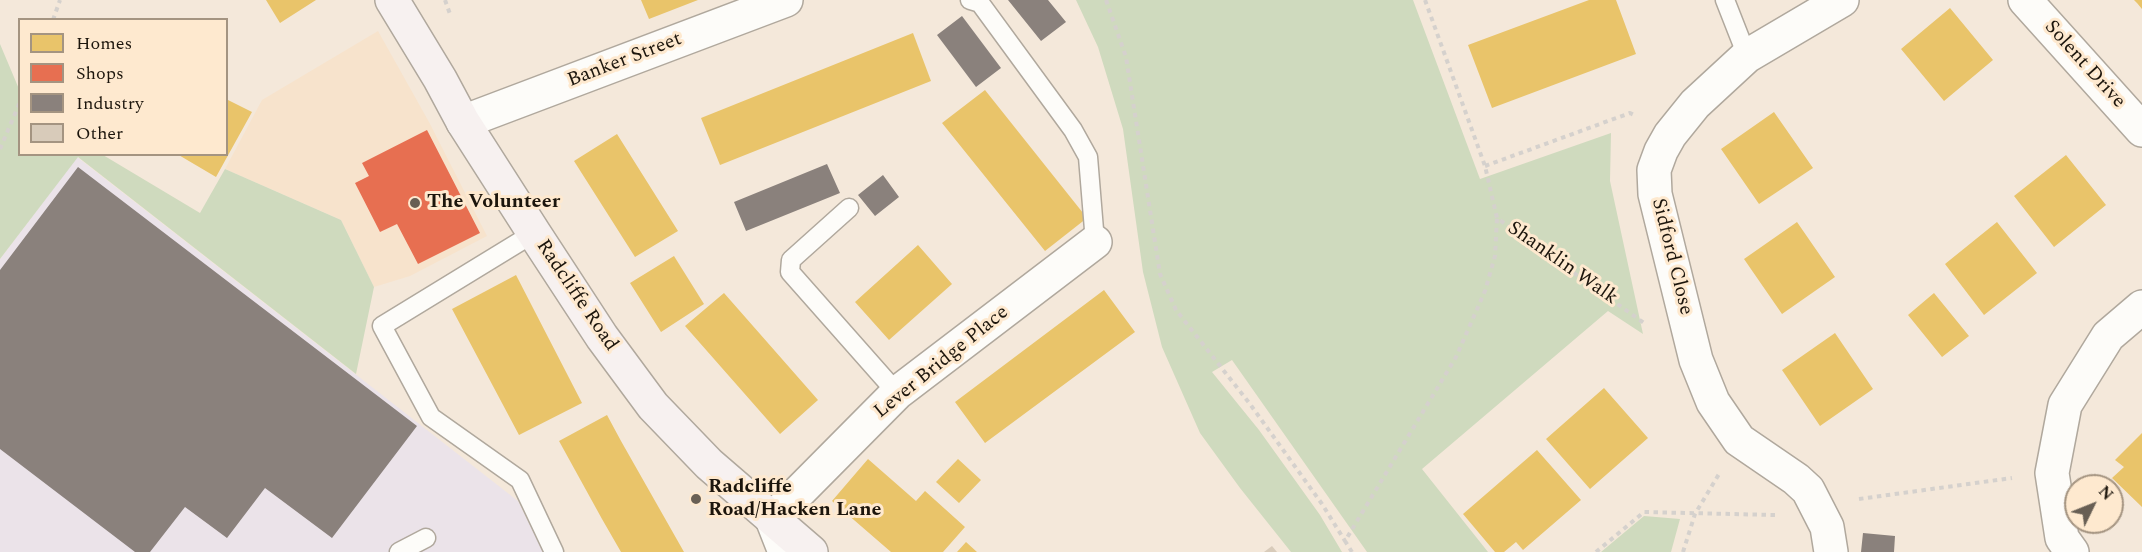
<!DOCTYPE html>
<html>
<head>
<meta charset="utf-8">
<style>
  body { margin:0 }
  #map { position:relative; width:2142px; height:552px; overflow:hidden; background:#f4e8da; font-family:Spectral,serif }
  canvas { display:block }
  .legend { position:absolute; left:18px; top:18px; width:210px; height:138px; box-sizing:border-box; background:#fee9cf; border:2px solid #a49481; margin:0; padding:8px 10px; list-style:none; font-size:18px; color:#1c150c }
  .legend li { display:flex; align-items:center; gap:12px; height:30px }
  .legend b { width:30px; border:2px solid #a49481 }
  .north { position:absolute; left:2064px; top:474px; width:60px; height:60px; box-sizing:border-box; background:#fee9cf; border:2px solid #a49481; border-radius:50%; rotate:47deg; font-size:16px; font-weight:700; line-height:24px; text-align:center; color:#1c150c }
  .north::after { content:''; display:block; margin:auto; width:21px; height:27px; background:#685f54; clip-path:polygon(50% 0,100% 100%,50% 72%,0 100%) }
</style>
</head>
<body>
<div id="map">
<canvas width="2142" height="552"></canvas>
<ul class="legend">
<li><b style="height:16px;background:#e9c46a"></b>Homes</li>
<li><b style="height:16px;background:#e76f51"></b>Shops</li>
<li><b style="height:16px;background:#8a817c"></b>Industry</li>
<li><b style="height:16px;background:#d8cbba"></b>Other</li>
</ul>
<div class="north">N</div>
</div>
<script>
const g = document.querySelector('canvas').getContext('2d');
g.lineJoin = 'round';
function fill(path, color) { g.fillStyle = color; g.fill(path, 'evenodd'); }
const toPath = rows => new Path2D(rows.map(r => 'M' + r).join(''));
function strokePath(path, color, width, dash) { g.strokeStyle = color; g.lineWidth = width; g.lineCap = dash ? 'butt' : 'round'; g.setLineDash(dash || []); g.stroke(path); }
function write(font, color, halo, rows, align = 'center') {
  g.font = font + ' Spectral,serif'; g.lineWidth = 6; g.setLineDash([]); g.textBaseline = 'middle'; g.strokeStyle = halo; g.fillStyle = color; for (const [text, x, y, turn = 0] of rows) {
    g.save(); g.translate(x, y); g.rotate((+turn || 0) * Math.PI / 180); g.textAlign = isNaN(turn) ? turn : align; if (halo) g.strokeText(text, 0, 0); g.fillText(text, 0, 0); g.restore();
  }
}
const built = toPath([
  [378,31,429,122,487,236,410,276,374,287,341,220,225,169,262,100]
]);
const industrial = toPath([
  [77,157,518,501,543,552,0,552,0,259]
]);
const green = toPath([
  [1076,0,1413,0,1480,179,1611,133,1610,181,1643,334,1608,311,1422,469,1488,552,1367,552,1232,360,1212,372,1259,430,1320,515,1342,552,1291,552,1240,488,1200,433,1162,347,1143,272,1123,129,1098,47],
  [0,44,19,89,20,154,103,155,200,213,225,169,341,220,374,287,356,374,78,157,0,259],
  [1644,516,1680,519,1671,552,1601,552]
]);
const homes = toPath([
  [266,0,316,0,280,23],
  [641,0,698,0,649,19],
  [1589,0,1616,0,1636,54,1492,108,1468,45],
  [2134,0,2142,0,2142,9,2137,3],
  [1950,8,1993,60,1944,101,1901,49],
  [913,33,931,81,720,165,701,118],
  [985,90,1087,218,1045,251,942,123],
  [226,99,252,112,216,177,177,154,226,154],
  [1774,112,1813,168,1759,204,1721,149],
  [617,134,678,231,635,257,574,161],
  [2066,155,2106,205,2054,247,2014,196],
  [1797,222,1835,277,1782,314,1744,259],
  [1997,222,2037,273,1984,315,1945,264],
  [918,245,952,284,889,340,855,302],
  [674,256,704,304,661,332,630,283],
  [516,275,582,403,519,435,452,309],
  [1104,290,1135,332,985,443,955,402],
  [724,293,818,400,780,434,685,326],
  [1934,293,1969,336,1942,357,1908,315],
  [1835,333,1873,389,1820,426,1782,370],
  [1604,388,1648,438,1590,489,1546,439],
  [607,415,621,441,684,552,621,552,602,519,559,441],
  [2142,433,2142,507,2112,478,2124,467,2115,460],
  [1537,450,1581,500,1523,550,1516,542,1504,552,1495,552,1463,514],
  [868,459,916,501,925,491,965,527,943,552,891,552,832,501],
  [958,459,981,480,959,503,936,482],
  [966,542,977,552,957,552]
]);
const shops = toPath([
  [427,130,480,233,418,264,397,224,380,232,355,183,369,176,362,163]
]);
const industry = toPath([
  [1008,0,1048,0,1066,22,1041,41],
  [962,16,1001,68,976,87,937,35],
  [827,164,840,193,746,231,734,202],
  [78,167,417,426,332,538,265,488,227,538,185,507,150,552,135,552,0,449,0,270],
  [883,175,899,197,875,216,858,195],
  [1863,533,1895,536,1894,552,1861,552]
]);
const building = toPath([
  [1272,546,1277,552,1264,552]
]);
const path = toPath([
  [445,0,450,14],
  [1106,0,1126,57,1160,274,1176,310,1250,404,1322,504,1345,541],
  [1425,0,1485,166,1497,218,1644,323],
  [53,20,60,0],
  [0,149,20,102],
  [1485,166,1630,113,1636,116],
  [1859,499,2012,478],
  [1352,552,1345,541,1456,357,1485,291,1495,256,1497,218],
  [1596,552,1644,512,1775,515],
  [1683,552,1695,514,1719,474]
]);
const lane = toPath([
  [970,0,980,3,1073,130,1088,157,1095,242],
  [1725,0,1747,56],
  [849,208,791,260,790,272,897,393],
  [534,233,382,326,431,417,520,480,554,552],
  [399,552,426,538]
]);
const street = toPath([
  [2025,0,2142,130],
  [463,122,786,0],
  [785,552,772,519,897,393,1095,242],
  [1831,552,1827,527,1808,490,1796,479,1739,440,1713,402,1696,360,1655,194,1654,170,1661,151,1670,135,1695,104,1747,56,1842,0],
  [2072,552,2062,538,2052,473,2065,405,2108,336,2142,307]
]);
const secondary = toPath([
  [392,0,440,79,463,122,534,233,602,337,653,406,709,464,811,552]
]);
const markers = [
  [415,203,6,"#685f54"],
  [696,499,6,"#685f54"]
];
const streetNames = [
  ["Banker Street",625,61,-21],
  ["Solent Drive",2084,65,48],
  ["Sidford Close",1671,257,76],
  ["Shanklin Walk",1562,264,35],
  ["Radcliffe Road",576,296,56],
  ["Lever Bridge Place",942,363,-39]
];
const poiNames = [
  ["The Volunteer",427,203],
  ["Radcliffe",708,488],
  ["Road/Hacken Lane",708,511]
];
fill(built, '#f7e3cc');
fill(industrial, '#ebe3e9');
fill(green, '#cfdabe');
fill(homes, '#e9c46a');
fill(shops, '#e76f51');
fill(industry, '#8a817c');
fill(building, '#d8cbba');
strokePath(lane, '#b0a89d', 21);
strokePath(street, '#b0a89d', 36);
strokePath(secondary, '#b0a89d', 36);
strokePath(path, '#d5d1cd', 4, [4.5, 4.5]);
strokePath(lane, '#fdfcf9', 18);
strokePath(street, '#fdfcf9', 33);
strokePath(secondary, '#f7f1f0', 33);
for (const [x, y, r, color] of markers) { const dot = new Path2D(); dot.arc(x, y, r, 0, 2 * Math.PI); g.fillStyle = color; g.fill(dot); strokePath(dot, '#fee9cf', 2); }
write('20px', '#1c150c', '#fee9cf', streetNames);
write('bold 20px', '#1c150c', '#fee9cf', poiNames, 'left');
</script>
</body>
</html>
